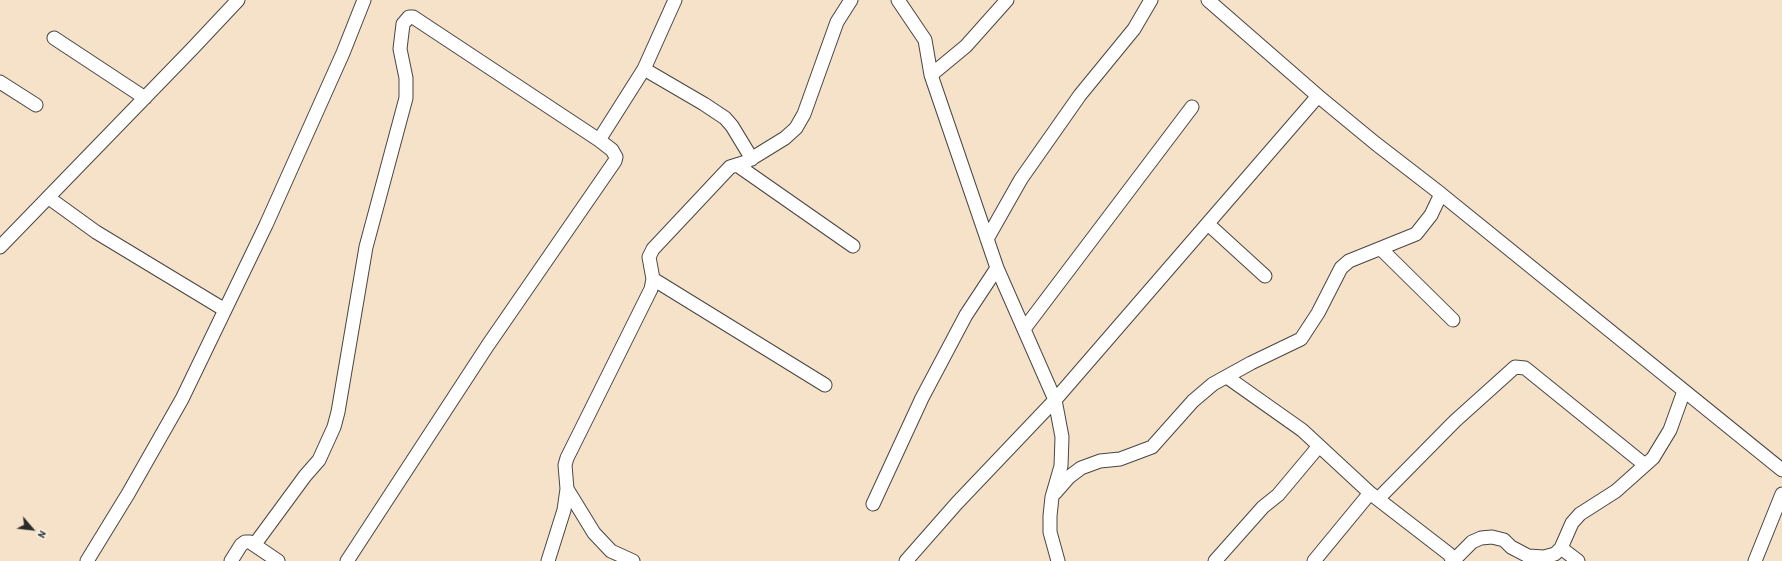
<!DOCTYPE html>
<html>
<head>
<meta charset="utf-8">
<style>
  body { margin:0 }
  #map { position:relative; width:1782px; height:561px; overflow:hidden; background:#f5e2c8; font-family:"Patrick Hand",sans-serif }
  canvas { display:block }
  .north { position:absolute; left:12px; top:509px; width:40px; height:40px; -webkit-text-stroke:3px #fbf7ec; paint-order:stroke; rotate:118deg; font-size:11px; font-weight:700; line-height:16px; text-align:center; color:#2b2b2b }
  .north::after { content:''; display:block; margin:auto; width:14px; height:18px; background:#2b2b2b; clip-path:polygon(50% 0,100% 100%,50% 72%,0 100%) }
</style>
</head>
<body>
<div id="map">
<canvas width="1782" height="561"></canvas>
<div class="north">N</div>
</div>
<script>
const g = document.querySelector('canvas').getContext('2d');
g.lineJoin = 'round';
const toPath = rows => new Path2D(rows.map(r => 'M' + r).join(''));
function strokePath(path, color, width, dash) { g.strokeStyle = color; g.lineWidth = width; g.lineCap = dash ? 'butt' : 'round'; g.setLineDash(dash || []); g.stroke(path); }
const minor = toPath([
  [898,0,925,40,931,75,997,268,1055,400,1062,437,1061,466,1052,497,1050,516,1050,532,1058,561],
  [1208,0,1318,96,1375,143,1441,194,1782,470],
  [54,38,145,98],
  [644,69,704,104,725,118,732,126,752,159],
  [931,75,966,46,1007,0],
  [0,82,36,105],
  [599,140,644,69,675,0],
  [737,165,853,246],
  [49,198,96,232,225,310],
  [1208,224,1265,276],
  [987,239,1021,179,1080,95,1134,29,1151,0],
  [0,247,192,49,238,0],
  [1381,249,1453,320],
  [653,279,825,385],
  [1024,329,1192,107],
  [1227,377,1302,430,1370,493,1449,554,1453,561],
  [567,489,594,533,611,551,633,561],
  [1055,493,1069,477,1081,468,1100,461,1120,459,1152,447,1193,401,1213,384,1251,363,1301,339,1318,313,1341,268,1349,261,1416,234,1431,215,1441,194],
  [1378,499,1455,421,1515,367,1525,368,1530,372,1645,465],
  [873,504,922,398,966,315,997,268],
  [255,544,305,476,319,460,334,427,338,412,366,247,406,98,406,78,400,49,403,24,409,17,413,17,599,140,612,150,616,157,615,161,488,345,347,561],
  [1561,548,1578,561],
  [87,561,128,494,182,399,266,225,343,53,364,0],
  [231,561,241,545,245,542,250,542,278,561],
  [548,561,564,510,567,489,565,465,567,458,651,289,653,279,649,257,653,249,730,167,746,162,785,138,796,128,804,114,837,22,851,0],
  [906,561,957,503,1055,400,1318,96],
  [1215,561,1263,507,1278,495,1319,446],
  [1314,561,1370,493],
  [1453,561,1472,542,1481,538,1492,537,1504,540,1511,547,1528,556,1544,557,1555,554,1561,548,1572,523,1580,514,1616,491,1653,458,1670,430,1684,391],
  [1755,561,1782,494]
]);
strokePath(minor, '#494643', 15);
strokePath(minor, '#fff', 13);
</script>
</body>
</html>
